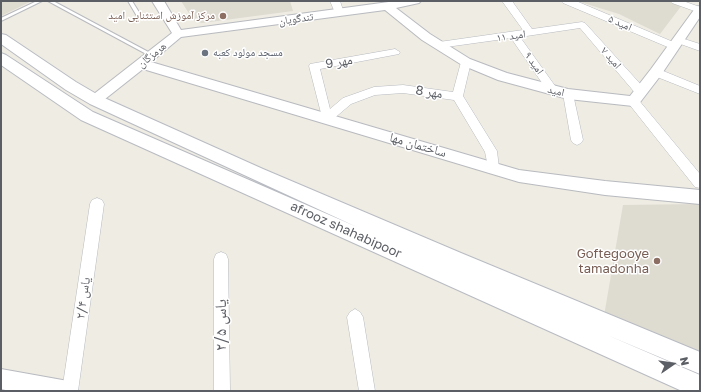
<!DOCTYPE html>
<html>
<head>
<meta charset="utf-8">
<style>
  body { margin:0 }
  #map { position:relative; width:701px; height:392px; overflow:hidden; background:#eeece3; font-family:"Golos Text",sans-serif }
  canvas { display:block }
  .frame { position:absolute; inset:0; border:2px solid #5b5e64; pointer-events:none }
  .north { position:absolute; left:653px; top:344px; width:40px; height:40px; -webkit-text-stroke:3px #fff; paint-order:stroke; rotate:77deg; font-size:11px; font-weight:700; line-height:16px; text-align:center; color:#5b5e64 }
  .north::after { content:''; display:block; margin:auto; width:14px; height:18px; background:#5b5e64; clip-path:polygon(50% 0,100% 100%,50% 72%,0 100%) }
</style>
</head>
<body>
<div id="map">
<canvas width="701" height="392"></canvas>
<div class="frame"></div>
<div class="north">N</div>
</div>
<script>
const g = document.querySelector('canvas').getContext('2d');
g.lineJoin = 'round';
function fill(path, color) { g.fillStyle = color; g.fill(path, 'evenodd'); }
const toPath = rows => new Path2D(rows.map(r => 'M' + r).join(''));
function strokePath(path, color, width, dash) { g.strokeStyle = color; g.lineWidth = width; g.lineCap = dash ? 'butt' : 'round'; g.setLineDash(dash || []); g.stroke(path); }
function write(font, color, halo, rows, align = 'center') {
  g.font = font + ' "Golos Text","Noto Naskh Arabic",sans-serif'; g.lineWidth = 3; g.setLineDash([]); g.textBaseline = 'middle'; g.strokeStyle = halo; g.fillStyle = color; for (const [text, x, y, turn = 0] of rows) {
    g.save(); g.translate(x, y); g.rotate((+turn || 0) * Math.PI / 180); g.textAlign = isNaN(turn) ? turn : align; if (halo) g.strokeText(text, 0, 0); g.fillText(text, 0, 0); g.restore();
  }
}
const education = toPath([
  [1,1,32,1,1,16],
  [181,1,290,1,293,11,202,23,194,21],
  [577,1,672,1,682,5,660,34,619,14],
  [700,204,700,354,604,316,623,205]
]);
const service = toPath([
  [37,1,42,1,1,21,1,18,37,1],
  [48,1,53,1,154,55,152,57,150,56,48,1],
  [128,1,132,1,142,17,142,18,138,18,128,1]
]);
const minor = toPath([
  [330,1,340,1,344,13,342,15,336,15,330,1],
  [502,1,512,1,532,29,582,22,585,23,644,88,645,91,644,94,636,94,580,28,520,37,558,90,557,93,553,94,549,93,511,38,439,48,435,47,434,45,439,42,523,30,502,1],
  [561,1,576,1,678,44,679,46,674,49,670,48,563,3,561,1],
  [670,1,683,1,700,7,700,13,672,3,670,1],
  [678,37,700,44,700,51,675,42,673,40,675,38,678,37],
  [395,49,400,52,399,54,320,69,330,109,343,98,374,87,403,85,453,92,461,62,462,60,470,60,471,62,463,96,497,151,499,168,497,172,493,173,489,172,485,152,454,100,403,93,375,95,351,104,331,121,327,122,323,121,309,66,310,64,395,49],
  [656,68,700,86,700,94,652,75,651,72,652,69,656,68],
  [568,90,572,91,573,94,583,140,581,143,577,145,573,143,571,140,563,94,564,91,568,90],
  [633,97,637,98,700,174,700,188,695,187,629,104,627,101,629,98,633,97],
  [97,198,102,200,104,204,78,391,62,391,90,204,92,200,97,198],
  [221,252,226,254,228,259,230,391,214,391,214,259,216,254,221,252],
  [355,309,360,312,363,317,375,391,359,391,347,317,350,312,355,309]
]);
const tertiary = toPath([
  [152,1,164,1,181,30,396,1,421,1,419,3,396,8,430,34,470,59,507,73,568,89,630,96,651,69,696,7,700,6,700,17,661,75,638,105,633,106,568,99,498,80,462,65,422,40,385,10,181,37,151,62,519,170,605,181,700,190,700,204,605,195,519,182,143,69,100,103,95,105,90,103,88,100,90,97,172,33,152,1],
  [1,369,68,381,75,384,78,391,10,391,1,389,1,369]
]);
const secondary = toPath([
  [1,34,6,35,76,82,100,96,263,169,461,253,700,352,700,374,607,335,700,375,700,391,682,391,81,120,1,65,1,53,6,55,93,112,357,227,90,104,66,90,1,44,1,34]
]);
const markers = [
  [223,16,4,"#8d6e63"],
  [205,53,4,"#6b7280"],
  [657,261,4,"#8d6e63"]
];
const farEducationnames = [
  ["مرکز آموزش استثنایی امید",215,16]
];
const farStreetnames = [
  ["تندگویان",296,19,-8],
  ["امید ۵",620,23,24],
  ["امید ۱۱",511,36,-8],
  ["هرمزگان",152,55,-39],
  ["امید ۷",611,58,49],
  ["امید ۹",534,63,55],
  ["امید",556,91,14]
];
const farWorshipnames = [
  ["مسجد مولود کعبه",213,53]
];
const streetNames = [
  ["مهر 9",339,62,-10],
  ["مهر 8",429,92,8],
  ["ساختمان مها",418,145,16],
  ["afrooz shahabipoor",346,230,24],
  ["یاس ۲/۴",83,298,-82]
];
const educationNames = [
  ["Goftegooye",649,254],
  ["tamadonha",649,269]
];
const nearStreetnames = [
  ["یاس ۲/۵",221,325,-90]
];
fill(education, '#dedbd1');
strokePath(service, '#b8babf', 2);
strokePath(minor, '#b8babf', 1);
strokePath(tertiary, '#b8babf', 2);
strokePath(secondary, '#b8bbc2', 2);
fill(service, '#fff');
fill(minor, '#fff');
fill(tertiary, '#fff');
fill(secondary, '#fff');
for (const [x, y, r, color] of markers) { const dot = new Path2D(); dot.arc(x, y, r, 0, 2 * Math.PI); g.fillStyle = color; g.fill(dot); strokePath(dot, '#fff', 1.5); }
write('11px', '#785e54', '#fff', farEducationnames, 'right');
write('11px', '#5b5e64', '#fff', farStreetnames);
write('11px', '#5b616d', '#fff', farWorshipnames, 'left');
write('13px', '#5b5e64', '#fff', streetNames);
write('13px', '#785e54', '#fff', educationNames, 'right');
write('16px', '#5b5e64', '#fff', nearStreetnames);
</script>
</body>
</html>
